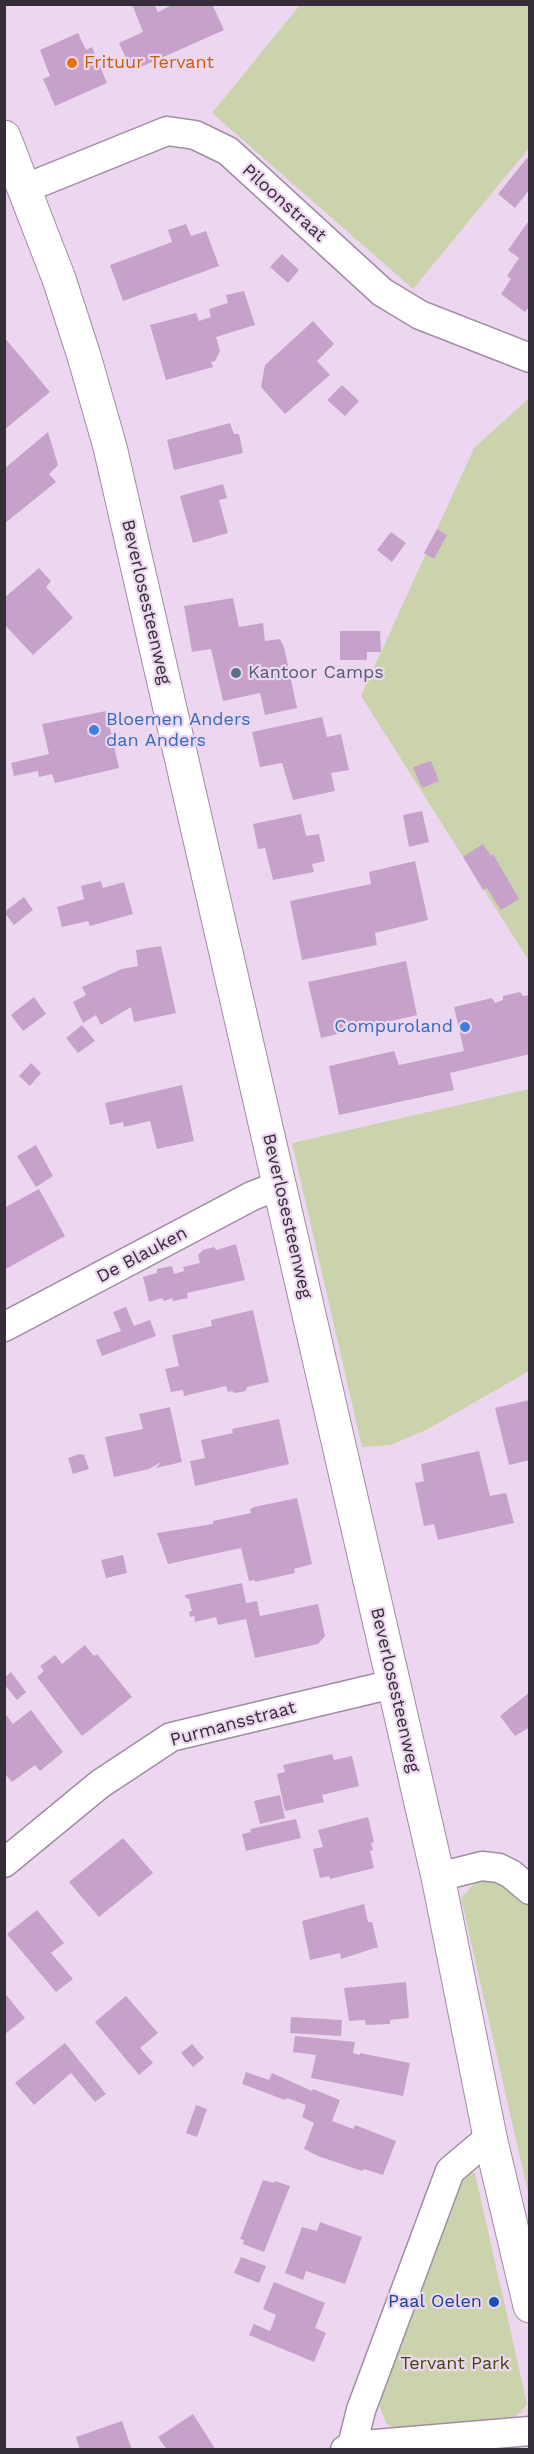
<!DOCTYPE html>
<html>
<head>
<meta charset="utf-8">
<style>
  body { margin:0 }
  #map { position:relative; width:534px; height:2454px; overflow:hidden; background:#edd7f0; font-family:"Work Sans",sans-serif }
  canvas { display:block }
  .frame { position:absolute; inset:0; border:6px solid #352d37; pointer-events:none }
</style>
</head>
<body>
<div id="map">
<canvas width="534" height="2454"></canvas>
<div class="frame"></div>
</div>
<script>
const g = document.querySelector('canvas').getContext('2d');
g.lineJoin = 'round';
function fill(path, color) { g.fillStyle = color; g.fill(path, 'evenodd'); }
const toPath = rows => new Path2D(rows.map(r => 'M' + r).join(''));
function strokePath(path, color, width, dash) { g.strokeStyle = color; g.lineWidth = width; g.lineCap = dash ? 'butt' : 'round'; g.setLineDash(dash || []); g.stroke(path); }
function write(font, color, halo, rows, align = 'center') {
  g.font = font + ' "Work Sans",sans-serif'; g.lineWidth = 4.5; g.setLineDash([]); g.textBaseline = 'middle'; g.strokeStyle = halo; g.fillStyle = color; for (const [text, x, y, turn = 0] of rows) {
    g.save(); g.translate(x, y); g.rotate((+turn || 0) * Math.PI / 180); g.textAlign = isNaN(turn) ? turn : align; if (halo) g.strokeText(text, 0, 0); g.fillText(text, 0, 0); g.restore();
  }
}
const green = toPath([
  [300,5,529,5,529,148,413,289,212,113],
  [529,398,529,961,361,696,474,448],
  [529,1089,529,1371,426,1430,390,1445,362,1447,292,1143],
  [490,1880,511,1888,529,1906,529,2197,461,1898,474,1884],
  [468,2171,475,2173,527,2404,520,2413,511,2419,397,2431,386,2423,380,2408,380,2394,461,2174]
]);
const building = toPath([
  [132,4,154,4,158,12,174,4,212,4,224,30,132,71,119,43,143,32],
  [78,33,86,50,92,47,107,83,55,106,43,79,50,76,40,50],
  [527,158,530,160,530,189,515,208,498,194],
  [530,219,530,305,525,312,501,294,511,279,507,276,519,258,508,250],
  [186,224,191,236,206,231,219,266,123,301,110,265,172,242,168,230],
  [282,254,299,270,288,283,270,267],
  [244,291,255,325,216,337,220,351,215,361,211,362,213,367,166,380,150,325,196,313,199,321,211,317,209,309,228,303,226,295],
  [313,321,334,344,317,361,330,375,285,414,261,387,265,365],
  [4,337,50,392,4,430],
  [342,385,359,401,345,416,327,400],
  [230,423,234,434,239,434,243,453,174,470,167,440],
  [48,432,58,465,49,474,56,482,4,524,4,469],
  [223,484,227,498,219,500,228,533,193,543,180,496],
  [437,529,447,535,434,559,424,553],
  [391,532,406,543,392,562,377,550],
  [39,568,51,581,46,587,73,618,33,655,4,624,4,598],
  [233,598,239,627,263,623,265,641,280,639,284,647,297,708,265,715,260,693,223,701,211,649,192,652,184,606],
  [340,631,380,631,381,652,367,652,367,660,340,660],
  [106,711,119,768,55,783,52,774,39,777,38,771,14,776,11,763,49,754,42,724],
  [322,717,327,737,341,734,349,770,331,773,335,791,293,800,282,763,260,767,252,732],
  [431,761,439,781,422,788,413,767],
  [422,811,429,842,409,847,403,815],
  [301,814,306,836,319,834,325,861,312,864,314,872,273,880,265,848,258,849,253,824],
  [483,844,491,856,493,854,519,899,501,910,487,888,483,890,463,857],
  [415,861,428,920,375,933,377,945,302,960,290,901,371,884,369,872],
  [101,881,103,888,124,882,133,914,90,926,88,921,62,927,57,907,84,899,81,886],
  [24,897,33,910,14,925,4,912],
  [161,946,176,1013,134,1022,131,1007,101,1025,96,1015,83,1023,73,1002,86,995,82,987,122,969,138,966,136,950],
  [406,961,417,1015,321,1038,308,982],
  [520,992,523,996,530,995,530,1054,450,1073,454,1090,339,1115,329,1066,394,1051,399,1065,464,1051,454,1007,492,998,495,1003,503,1000,503,996],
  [34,997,46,1014,23,1031,11,1015],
  [82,1025,95,1041,78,1053,66,1038],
  [31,1063,41,1073,30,1086,19,1076],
  [182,1085,194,1141,157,1149,150,1121,124,1127,123,1122,110,1125,105,1103],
  [36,1145,53,1176,36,1187,17,1156],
  [39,1189,65,1236,4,1270,4,1208],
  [236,1244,245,1280,187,1293,188,1298,173,1301,172,1298,164,1301,162,1298,149,1302,143,1277,157,1273,157,1269,172,1266,174,1274,184,1271,183,1267,200,1263,198,1255,203,1250,214,1247,217,1250],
  [126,1307,134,1326,150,1320,156,1336,102,1356,96,1340,121,1331,113,1312],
  [253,1310,269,1382,247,1387,246,1391,235,1393,232,1391,228,1392,226,1386,184,1396,183,1390,171,1392,165,1369,179,1366,172,1335,212,1326,211,1320],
  [529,1400,530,1460,509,1465,495,1408],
  [170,1407,182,1462,156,1468,161,1462,149,1469,114,1477,105,1437,143,1429,139,1414],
  [279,1419,289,1464,195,1486,190,1461,205,1458,201,1440,233,1433,232,1429],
  [479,1451,490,1496,506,1493,514,1523,438,1540,434,1524,424,1526,415,1483,424,1481,421,1464],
  [80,1454,84,1455,89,1469,73,1474,68,1458],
  [297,1498,312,1564,294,1569,295,1573,255,1582,255,1580,249,1581,241,1548,168,1564,157,1533,213,1524,213,1521,251,1513,250,1509,254,1507],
  [123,1555,127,1573,106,1578,101,1560],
  [242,1583,246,1603,257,1601,260,1616,318,1604,325,1636,318,1644,255,1658,246,1619,218,1625,216,1617,195,1622,194,1616,190,1617,189,1612,192,1611,189,1599,186,1598,185,1595],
  [85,1645,94,1656,97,1654,132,1697,82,1736,37,1677,44,1671,40,1666,55,1655,62,1664],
  [11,1672,26,1692,17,1700,4,1684,4,1678],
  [530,1692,530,1727,515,1736,500,1716],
  [31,1710,63,1752,40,1771,35,1765,12,1782,4,1773,4,1712,13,1724],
  [332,1754,334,1760,352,1756,359,1786,322,1795,324,1802,285,1811,277,1774,285,1772,283,1765],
  [280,1795,285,1818,260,1824,254,1801],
  [368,1817,374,1842,371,1843,373,1850,370,1851,374,1868,330,1879,329,1876,320,1878,313,1849,323,1847,318,1830],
  [296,1819,301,1838,246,1851,242,1834,251,1832,250,1829],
  [123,1838,153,1873,99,1917,69,1882],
  [364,1904,368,1922,372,1922,378,1947,341,1959,340,1953,310,1960,302,1921],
  [37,1910,64,1943,51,1953,73,1979,56,1992,7,1934],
  [406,1982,409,2018,390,2020,390,2024,366,2025,365,2020,349,2021,344,1988],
  [4,1992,25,2018,4,2035],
  [126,1996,158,2033,140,2048,153,2063,139,2075,95,2022],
  [291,2017,342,2020,341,2036,290,2033],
  [295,2036,355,2042,353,2053,360,2055,360,2053,410,2063,403,2096,311,2078,316,2055,293,2052],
  [65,2043,106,2094,95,2102,71,2073,34,2105,15,2083],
  [192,2044,204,2058,193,2067,181,2053],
  [246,2072,269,2080,272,2073,312,2091,313,2089,340,2100,332,2121,353,2129,355,2125,396,2141,383,2175,364,2169,362,2171,318,2156,304,2149,314,2123,302,2117,306,2105,287,2098,285,2100,242,2084],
  [196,2105,207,2109,197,2137,186,2133],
  [263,2180,274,2183,275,2181,290,2186,264,2252,243,2244,244,2240,240,2239],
  [320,2222,362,2237,345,2284,306,2271,303,2280,285,2273,302,2227,317,2231],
  [241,2257,266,2266,259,2283,234,2273],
  [274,2282,325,2303,315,2328,326,2333,314,2362,249,2335,254,2324,270,2331,276,2315,263,2309],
  [193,2414,216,2450,167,2450,158,2437],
  [122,2421,132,2450,80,2450,76,2437]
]);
const street = toPath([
  [26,188,167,131,195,135,228,151,382,292,420,315,530,358],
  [4,1327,252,1196,280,1185],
  [4,1863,100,1784,171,1737,393,1684],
  [438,1877,482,1866,499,1868,511,1874,530,1890],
  [352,2446,361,2410,450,2171,490,2137],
  [345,2450,352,2446,530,2431]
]);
const secondary = toPath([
  [4,137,59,279,84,356,110,447,438,1877,490,2137,530,2306]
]);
const markers = [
  [72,63,6,"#e8710a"],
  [236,673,6,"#5c6f8a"],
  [94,730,6,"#3f7fe0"],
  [465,1027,6,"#3f7fe0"],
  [494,2302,6,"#1a4fb4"]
];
const foodNames = [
  ["Frituur Tervant",84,63]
];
const streetNames = [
  ["Piloonstraat",284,203,42],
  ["Beverlosesteenweg",146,602,77],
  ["Beverlosesteenweg",287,1216,77],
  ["De Blauken",142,1255,-28],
  ["Beverlosesteenweg",395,1690,77],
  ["Purmansstraat",233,1724,-15]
];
const serviceNames = [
  ["Kantoor Camps",248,673]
];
const shopNames = [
  ["Bloemen Anders",106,720],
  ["dan Anders",106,741],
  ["Compuroland",453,1027,"right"]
];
const transitNames = [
  ["Paal Oelen",482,2302]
];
const parkNames = [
  ["Tervant Park",455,2364]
];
fill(green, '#cbd3ac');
fill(building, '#c6a2cb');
strokePath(street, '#a08ca3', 31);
strokePath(secondary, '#a08ca3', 35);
strokePath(street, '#fff', 28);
strokePath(secondary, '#fff', 33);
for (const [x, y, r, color] of markers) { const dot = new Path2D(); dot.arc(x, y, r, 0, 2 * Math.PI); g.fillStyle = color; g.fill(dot); strokePath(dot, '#edd7f0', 2); }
write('18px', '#c56008', '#edd7f0', foodNames, 'left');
write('18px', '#352d37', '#edd7f0', streetNames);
write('18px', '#4e5e75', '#edd7f0', serviceNames, 'left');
write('18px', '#366cbe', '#edd7f0', shopNames, 'left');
write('18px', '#164399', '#edd7f0', transitNames, 'right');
write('18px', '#40480c', '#edd7f0', parkNames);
</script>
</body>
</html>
